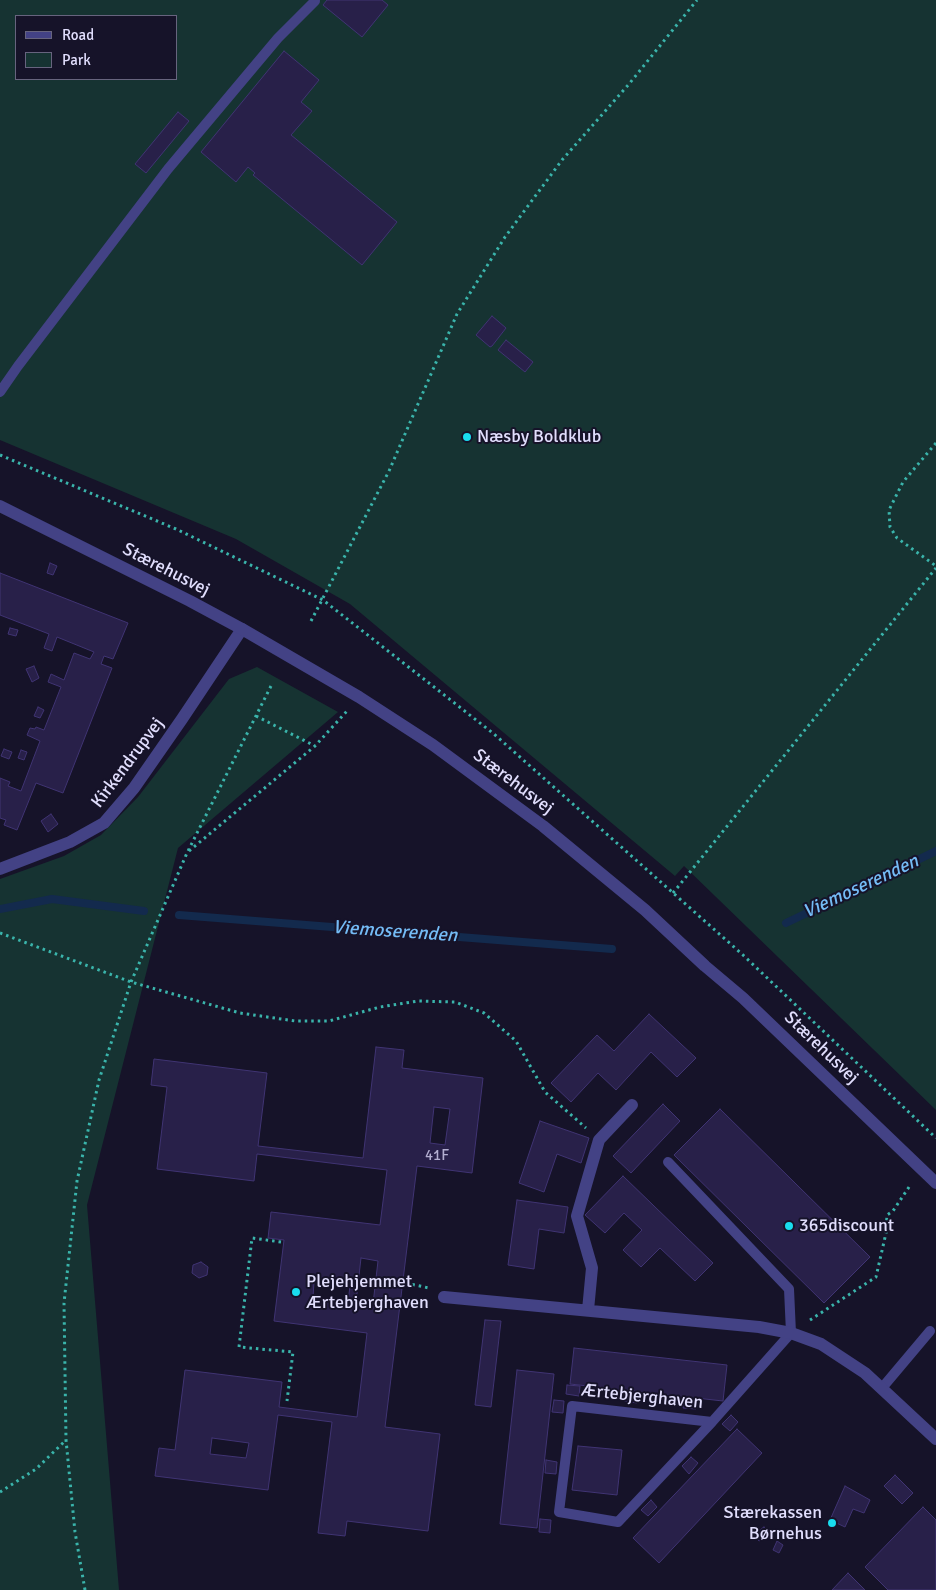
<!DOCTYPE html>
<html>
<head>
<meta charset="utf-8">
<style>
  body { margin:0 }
  #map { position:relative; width:936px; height:1590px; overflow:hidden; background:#161329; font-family:Signika,sans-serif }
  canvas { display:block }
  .legend { position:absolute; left:15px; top:15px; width:162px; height:65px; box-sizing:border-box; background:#161329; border:1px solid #67647e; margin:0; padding:6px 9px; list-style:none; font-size:15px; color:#e1defd }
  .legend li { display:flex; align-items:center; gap:10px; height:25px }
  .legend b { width:25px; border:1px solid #67647e }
</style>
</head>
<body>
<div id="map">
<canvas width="936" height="1590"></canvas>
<ul class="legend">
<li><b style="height:6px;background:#434285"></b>Road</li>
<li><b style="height:14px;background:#163332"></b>Park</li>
</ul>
</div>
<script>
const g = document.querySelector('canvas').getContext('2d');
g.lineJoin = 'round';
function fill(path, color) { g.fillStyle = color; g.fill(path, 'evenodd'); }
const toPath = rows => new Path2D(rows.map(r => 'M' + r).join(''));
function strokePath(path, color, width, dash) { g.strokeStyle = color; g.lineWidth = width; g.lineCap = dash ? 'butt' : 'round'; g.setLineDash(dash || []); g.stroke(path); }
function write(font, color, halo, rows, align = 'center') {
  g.font = font + ' Signika,sans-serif'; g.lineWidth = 4; g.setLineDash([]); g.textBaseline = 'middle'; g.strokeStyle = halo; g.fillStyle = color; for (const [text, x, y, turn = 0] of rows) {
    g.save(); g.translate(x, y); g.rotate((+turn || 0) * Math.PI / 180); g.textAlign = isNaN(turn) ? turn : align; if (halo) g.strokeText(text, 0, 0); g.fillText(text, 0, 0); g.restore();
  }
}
const green = toPath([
  [0,0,936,0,936,1110,684,866,675,876,350,604,236,539,0,440],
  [16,16,176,16,176,79,16,79],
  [257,667,338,712,178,848,87,1205,119,1590,0,1590,0,879,64,856,101,835,138,797,229,679]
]);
const stream = toPath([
  [0,909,52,899,144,911],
  [179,915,612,949],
  [786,923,936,851]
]);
const building = toPath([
  [327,0,382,0,388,5,362,37,323,5,327,0],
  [284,51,319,80,301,102,312,111,291,135,397,222,362,265,253,175,255,173,248,167,236,182,201,152,284,51],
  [178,112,189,121,146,173,135,164,178,112],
  [492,316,506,328,492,346,490,347,476,335,492,316],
  [506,340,533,362,525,372,498,350,506,340],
  [50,563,57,566,53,575,47,573,50,563],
  [0,573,128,623,113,659,104,656,101,664,112,668,63,793,36,783,17,830,4,825,6,820,0,818,0,778,10,782,8,786,21,791,40,741,27,735,30,728,35,729,36,727,44,730,61,687,48,682,51,674,64,680,74,653,90,659,94,652,57,637,52,651,44,648,49,634,0,615,0,573],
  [10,628,18,630,16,636,8,634,10,628],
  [34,666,39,678,32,682,26,669,34,666],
  [38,707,44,710,40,718,34,716,38,707],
  [4,749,12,752,9,759,1,756,4,749],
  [21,750,27,752,24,760,18,758,21,750],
  [51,814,58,824,48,832,41,821,51,814],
  [649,1014,696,1058,677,1077,651,1052,616,1090,598,1073,571,1102,551,1083,597,1035,614,1051,649,1014],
  [376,1047,404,1050,402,1068,483,1078,472,1173,417,1166,385,1427,440,1434,428,1531,347,1521,345,1536,318,1533,332,1422,278,1415,268,1490,155,1476,159,1448,175,1450,185,1370,282,1382,279,1407,357,1417,367,1333,274,1321,284,1240,268,1238,271,1212,380,1225,387,1170,257,1154,254,1181,157,1169,167,1087,151,1085,154,1059,267,1073,258,1146,363,1158,376,1047],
  [434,1107,450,1109,445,1145,430,1143,434,1107],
  [361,1258,378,1261,373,1304,356,1302,361,1258],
  [314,1282,350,1286,348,1302,313,1297,314,1282],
  [212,1438,249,1443,246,1458,210,1454,212,1438],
  [663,1104,680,1121,631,1173,613,1156,663,1104],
  [720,1109,870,1257,824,1303,674,1155,720,1109],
  [540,1121,589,1138,581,1163,557,1154,544,1192,519,1183,540,1121],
  [623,1176,713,1263,695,1281,660,1248,641,1267,623,1250,642,1230,624,1213,605,1233,585,1215,623,1176],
  [517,1200,568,1207,564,1233,539,1229,534,1269,508,1265,517,1200],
  [201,1262,208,1267,207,1275,199,1278,192,1273,193,1265,201,1262],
  [485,1320,501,1321,491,1407,475,1405,485,1320],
  [574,1348,727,1365,723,1401,570,1384,574,1348],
  [517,1370,554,1374,537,1528,500,1524,517,1370],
  [567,1385,580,1386,579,1396,566,1394,567,1385],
  [625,1392,638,1393,637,1403,624,1401,625,1392],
  [684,1398,697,1400,696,1409,683,1408,684,1398],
  [554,1400,564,1401,563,1413,552,1412,554,1400],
  [731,1415,738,1422,730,1431,722,1424,731,1415],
  [737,1429,762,1453,659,1563,633,1538,737,1429],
  [578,1446,622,1450,617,1495,572,1490,578,1446],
  [691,1457,698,1463,689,1474,682,1466,691,1457],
  [546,1460,557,1462,556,1474,545,1473,546,1460],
  [895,1475,913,1493,902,1504,884,1486,895,1475],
  [845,1486,870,1500,864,1513,853,1509,845,1527,830,1520,845,1486],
  [651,1500,657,1507,648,1516,641,1510,651,1500],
  [923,1507,936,1520,936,1590,888,1590,865,1567,923,1507],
  [540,1519,551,1520,550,1533,539,1532,540,1519],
  [764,1527,769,1535,759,1541,754,1534,764,1527],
  [777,1541,783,1545,779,1553,773,1550,777,1541],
  [848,1573,865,1590,832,1590,848,1573]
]);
const path = toPath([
  [936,443,903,482,889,510,890,527,897,538,936,566],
  [0,455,176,529,323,600,494,734,743,955,936,1138],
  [311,621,389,471,457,314,505,237,562,160,629,84,697,0],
  [256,716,315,746],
  [189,851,315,746,347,711],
  [673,893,936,568],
  [0,933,131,982,240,1013,295,1021,329,1021,380,1007,418,1001,455,1002,484,1013,516,1041,545,1092,586,1128],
  [281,1242,252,1238,239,1347,293,1352,287,1401],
  [406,1283,429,1288],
  [810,1320,876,1277,886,1233,887,1215,893,1211,911,1184],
  [0,1492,36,1469,66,1440],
  [85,1590,75,1532,66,1440,64,1303,77,1181,99,1080,131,982,187,853,272,684]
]);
const service = toPath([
  [0,392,18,366,168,169,278,38,315,1],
  [668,1162,789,1289,791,1333,712,1422,618,1522,559,1512,572,1406,712,1422],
  [882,1388,930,1331]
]);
const minor = toPath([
  [0,869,70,842,104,823,134,788,182,719,242,629],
  [444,1297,759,1327,791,1333,821,1344,865,1373,936,1439],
  [588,1310,592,1268,577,1216,599,1140,632,1105]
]);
const tertiary = toPath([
  [0,506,190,601,242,629,359,697,433,745,543,826,645,910,705,966,743,998,936,1183]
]);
const markers = [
  [467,437,5,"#19dcee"],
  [789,1226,5,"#19dcee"],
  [296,1292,5,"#19dcee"],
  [832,1523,5,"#19dcee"]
];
const numberNames = [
  ["41F",437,1156]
];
const poiNames = [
  ["Næsby Boldklub",477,437],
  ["365discount",799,1226],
  ["Plejehjemmet",306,1282],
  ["Ærtebjerghaven",306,1303],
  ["Stærekassen",822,1513,"right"],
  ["Børnehus",822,1534,"right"]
];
const streetNames = [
  ["Stærehusvej",166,570,27],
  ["Kirkendrupvej",128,763,-53],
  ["Stærehusvej",513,782,37],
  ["Stærehusvej",821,1048,44],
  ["Ærtebjerghaven",642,1397,6]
];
const waterNames = [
  ["Viemoserenden",861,887,-25],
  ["Viemoserenden",395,932,4]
];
fill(green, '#163332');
strokePath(stream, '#132a4d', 8);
fill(building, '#282049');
strokePath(building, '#403473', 1);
strokePath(path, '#3ab4ab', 3, [2.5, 4]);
strokePath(service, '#434285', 10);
strokePath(minor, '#434285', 12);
strokePath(tertiary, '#434285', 12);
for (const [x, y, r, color] of markers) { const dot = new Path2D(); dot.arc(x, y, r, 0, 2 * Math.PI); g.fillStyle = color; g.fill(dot); strokePath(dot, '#161329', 2); }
write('15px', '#b3aed0', null, numberNames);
write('18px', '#e1defd', '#161329', poiNames, 'left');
write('18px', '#e1defd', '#161329', streetNames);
write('italic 19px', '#74bbf5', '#161329', waterNames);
</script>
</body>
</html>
